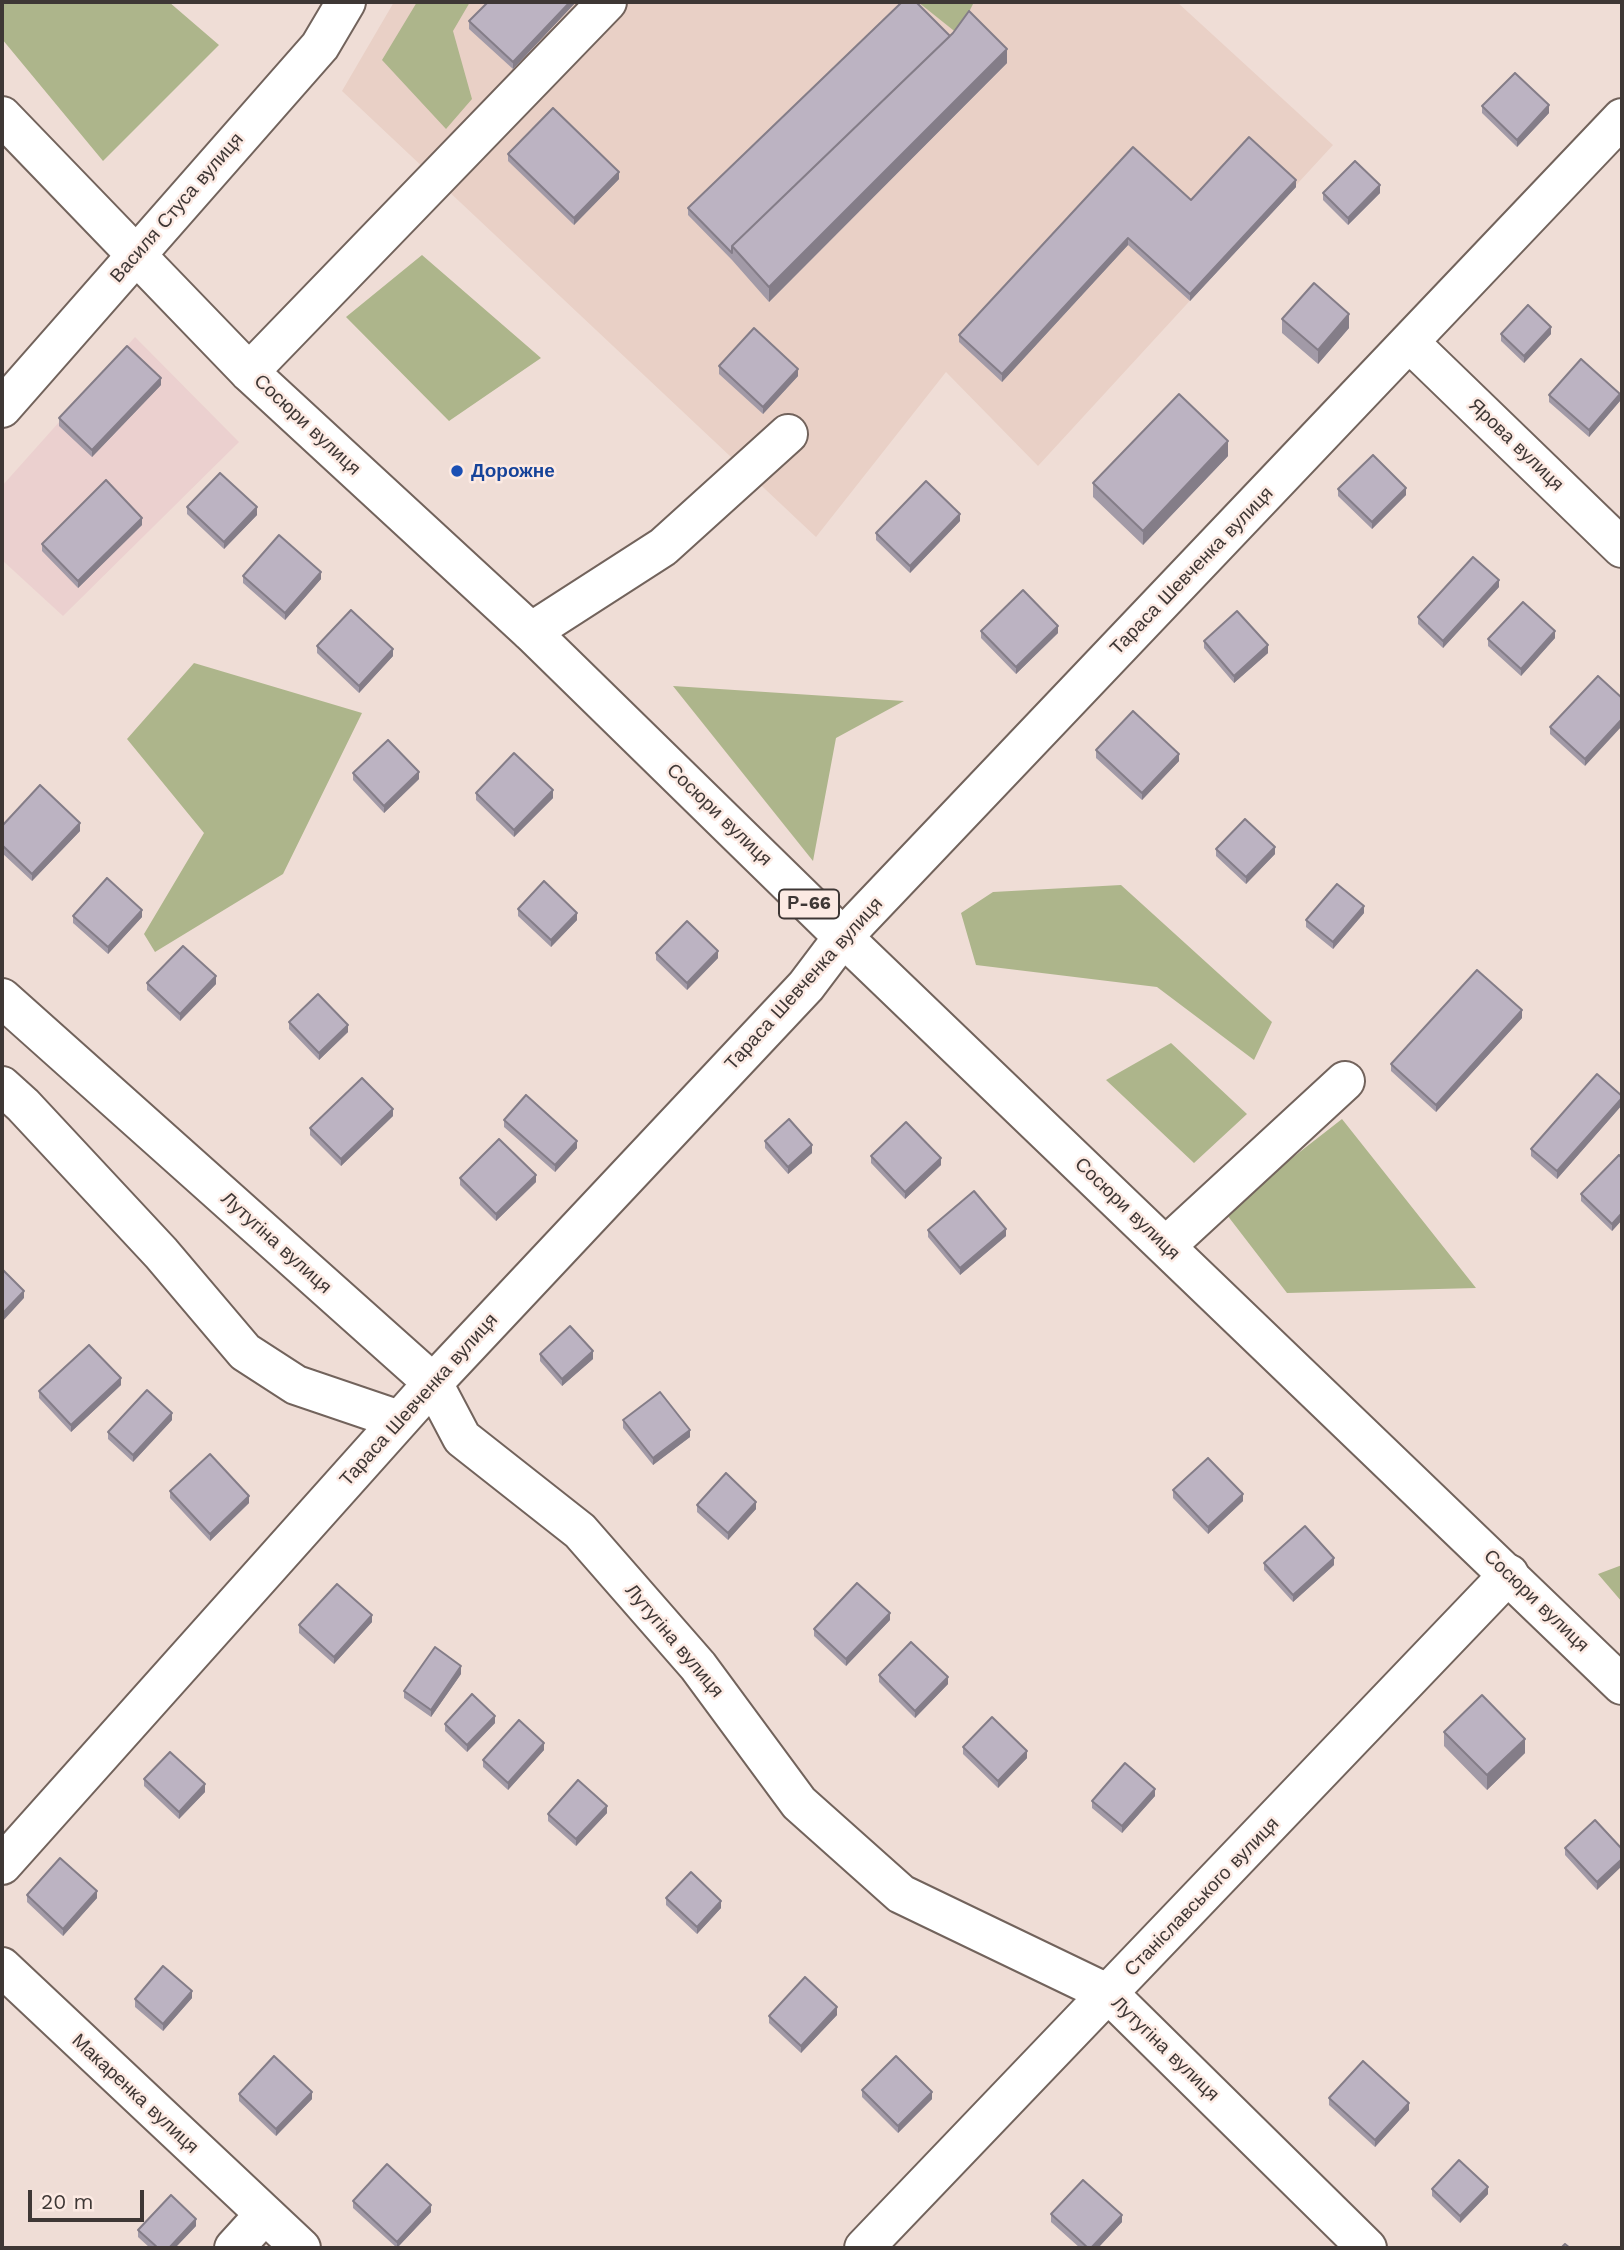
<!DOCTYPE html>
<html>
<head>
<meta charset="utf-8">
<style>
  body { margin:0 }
  #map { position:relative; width:1624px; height:2250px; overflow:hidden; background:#efddd6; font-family:"Work Sans",sans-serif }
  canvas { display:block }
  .frame { position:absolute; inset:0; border:4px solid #3e3735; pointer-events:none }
  .scale { position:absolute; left:28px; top:2190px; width:116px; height:32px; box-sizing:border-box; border:4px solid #3e3735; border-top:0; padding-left:9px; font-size:21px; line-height:24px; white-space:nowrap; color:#3e3735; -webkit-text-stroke:5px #fceae3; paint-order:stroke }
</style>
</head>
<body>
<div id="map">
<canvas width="1624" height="2250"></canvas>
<div class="frame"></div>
<div class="scale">20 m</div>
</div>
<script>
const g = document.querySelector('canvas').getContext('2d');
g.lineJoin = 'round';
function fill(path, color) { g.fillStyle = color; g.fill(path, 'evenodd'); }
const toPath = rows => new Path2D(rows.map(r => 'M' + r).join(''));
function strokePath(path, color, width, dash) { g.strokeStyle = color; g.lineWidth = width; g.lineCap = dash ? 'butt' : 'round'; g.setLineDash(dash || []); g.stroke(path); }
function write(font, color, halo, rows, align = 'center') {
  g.font = font + ' "Work Sans",sans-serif'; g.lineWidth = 5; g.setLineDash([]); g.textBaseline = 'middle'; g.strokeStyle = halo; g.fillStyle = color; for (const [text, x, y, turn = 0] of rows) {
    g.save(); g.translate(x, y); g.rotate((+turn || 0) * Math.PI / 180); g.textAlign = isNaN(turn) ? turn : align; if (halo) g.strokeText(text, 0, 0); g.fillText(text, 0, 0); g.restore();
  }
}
const commercial = toPath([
  [135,337,239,442,63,616,2,560,2,486]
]);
const built = toPath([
  [394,2,1177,2,1333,145,1038,466,946,372,816,537,342,91]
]);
const green = toPath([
  [2,2,169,2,219,45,103,161,2,39],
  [417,2,470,2,453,31,472,99,446,129,382,60],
  [918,2,974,2,958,34],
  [422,255,541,358,449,421,346,317],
  [194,663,362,713,283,874,155,952,144,934,204,833,127,739],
  [673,686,904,701,836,738,813,861],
  [1121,885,1272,1022,1254,1060,1157,987,976,965,961,913,993,892],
  [1171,1043,1247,1114,1194,1163,1106,1080],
  [1342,1119,1476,1288,1287,1293,1224,1211],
  [1622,1565,1622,1602,1598,1574]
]);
const minor = toPath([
  [1410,343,1622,548],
  [249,372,607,2],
  [2,408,320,46,346,2],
  [531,632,663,547,788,434],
  [2,998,433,1383,462,1438,580,1531,698,1666,799,1803,901,1894,1109,1994,1367,2248],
  [2,1086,23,1105,161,1253,245,1352,296,1385,399,1420],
  [1166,1246,1345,1081],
  [2,1865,433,1383,806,986,843,937,1622,118],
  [2,1967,301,2248],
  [234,2248,264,2215],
  [864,2248,1509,1574]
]);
const major = toPath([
  [2,116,249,372,531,632,843,937,1622,1685]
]);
const wall = toPath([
  [576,2,513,69,469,29,469,21],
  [950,36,1007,63,769,302,732,260,688,215,688,208],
  [1482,106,1549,113,1517,147,1482,113],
  [508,154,619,179,574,225,508,161],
  [1296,187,1190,301,1128,245,1002,382,959,342,959,335,1191,200],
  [1323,193,1380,193,1348,225,1323,200],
  [1282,319,1349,328,1318,364,1282,333],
  [1501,334,1551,334,1524,363,1501,341],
  [719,366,798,376,763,414,719,374],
  [161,385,92,457,59,426,59,418],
  [1549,395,1620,401,1589,437,1549,402],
  [1228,456,1143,545,1093,497,1093,483],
  [1338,489,1406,495,1372,529,1338,496],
  [187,507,257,515,224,549,187,514],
  [960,521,910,573,876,540,876,533],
  [142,525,78,588,42,551,42,544],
  [243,576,321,579,285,620,243,583],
  [1499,587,1443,648,1418,624,1418,617],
  [981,631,1058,633,1016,674,981,638],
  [1555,638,1521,676,1488,646,1488,639],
  [1204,641,1268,653,1234,683,1204,648],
  [317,646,393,656,359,693,317,653],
  [1598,676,1585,766,1550,734,1550,727],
  [1096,750,1179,761,1142,800,1096,758],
  [353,773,419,779,384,813,353,780],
  [476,793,553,798,514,837,476,800],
  [2,826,80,831,32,881,2,853],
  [1216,849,1275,854,1246,884,1216,856],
  [518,909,577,920,551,947,518,916],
  [1364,913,1333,949,1306,927,1306,920],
  [73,916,142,917,108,954,73,923],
  [656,953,718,958,687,990,656,960],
  [147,983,216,984,180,1021,147,990],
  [1522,1018,1436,1112,1391,1071,1391,1064],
  [289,1022,348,1032,319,1060,289,1029],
  [1622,1096,1622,1105,1557,1179,1531,1156,1531,1149],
  [393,1116,341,1166,310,1135,310,1128],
  [504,1120,577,1148,555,1172,504,1127],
  [765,1141,812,1153,788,1174,765,1148],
  [871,1156,941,1165,905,1199,871,1163],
  [1622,1158,1622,1220,1612,1231,1581,1201,1581,1194],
  [460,1178,536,1182,496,1221,460,1185],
  [928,1230,1006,1236,960,1275,928,1237],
  [540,1354,593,1359,562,1386,540,1361],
  [121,1385,71,1432,39,1398,39,1391],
  [172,1420,133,1462,108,1439,108,1432],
  [623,1420,690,1437,653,1465,623,1428],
  [1173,1490,1243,1501,1208,1534,1173,1498],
  [170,1491,249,1503,210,1541,170,1498],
  [697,1505,756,1509,728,1540,697,1512],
  [1264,1563,1334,1565,1293,1602,1264,1570],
  [890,1620,846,1666,814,1636,814,1629],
  [372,1622,334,1664,299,1633,299,1625],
  [461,1674,431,1717,404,1698,404,1691],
  [879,1675,948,1684,915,1718,879,1682],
  [495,1723,467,1752,445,1731,445,1724],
  [1444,1732,1525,1753,1487,1790,1444,1746],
  [963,1747,1027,1758,998,1788,963,1754],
  [544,1750,508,1790,483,1767,483,1760],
  [144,1779,205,1792,179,1819,144,1786],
  [1155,1796,1122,1833,1092,1808,1092,1801],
  [607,1813,576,1846,548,1821,548,1814],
  [1565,1848,1622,1849,1597,1890,1565,1855],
  [27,1895,97,1898,63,1936,27,1902],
  [666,1898,721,1908,697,1934,666,1905],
  [192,1998,163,2031,135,2007,135,1999],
  [837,2015,801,2053,769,2023,769,2016],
  [862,2090,932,2099,898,2133,862,2097],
  [239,2094,312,2099,276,2136,239,2101],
  [1329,2098,1409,2110,1375,2147,1329,2105],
  [1432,2189,1488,2194,1460,2223,1432,2196],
  [353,2201,431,2212,397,2248,353,2208],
  [1051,2214,1122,2222,1098,2248,1080,2248,1051,2222],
  [196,2226,175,2248,150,2248,138,2237,138,2230]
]);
const shadedWall = toPath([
  [570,2,576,2,513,69,513,62],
  [1007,49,1007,63,769,302,769,287],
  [1549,105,1549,113,1517,147,1517,140],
  [619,172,619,179,574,225,574,218],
  [1296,180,1296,187,1190,301,1190,294],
  [1380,185,1380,193,1348,225,1348,218],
  [1128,238,1128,245,1002,382,1002,374],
  [1349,314,1349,328,1318,364,1318,350],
  [1551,327,1551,334,1524,363,1524,356],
  [798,369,798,376,763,414,763,407],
  [161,378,161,385,92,457,92,450],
  [1620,394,1620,401,1589,437,1589,430],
  [1228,441,1228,456,1143,545,1143,531],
  [1406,488,1406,495,1372,529,1372,522],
  [257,507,257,515,224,549,224,542],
  [960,514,960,521,910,573,910,566],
  [142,518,142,525,78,588,78,581],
  [321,572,321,579,285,620,285,613],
  [1499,580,1499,587,1443,648,1443,641],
  [1058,626,1058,633,1016,674,1016,667],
  [1555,631,1555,638,1521,676,1521,669],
  [1268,645,1268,653,1234,683,1234,676],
  [393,649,393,656,359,693,359,686],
  [1622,719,1622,726,1585,766,1585,759],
  [1179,754,1179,761,1142,800,1142,793],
  [419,772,419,779,384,813,384,806],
  [553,790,553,798,514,837,514,830],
  [80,823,80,831,32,881,32,874],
  [1275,847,1275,854,1246,884,1246,877],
  [1364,906,1364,913,1333,949,1333,942],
  [142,910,142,917,108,954,108,947],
  [577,913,577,920,551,947,551,940],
  [718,951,718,958,687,990,687,983],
  [216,976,216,984,180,1021,180,1014],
  [1522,1010,1522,1018,1436,1112,1436,1105],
  [348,1025,348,1032,319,1060,319,1053],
  [1622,1098,1622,1105,1557,1179,1557,1171],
  [393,1109,393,1116,341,1166,341,1159],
  [577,1141,577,1148,555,1172,555,1165],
  [812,1145,812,1153,788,1174,788,1167],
  [941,1158,941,1165,905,1199,905,1192],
  [536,1175,536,1182,496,1221,496,1214],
  [1622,1213,1622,1220,1612,1231,1612,1224],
  [1006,1229,1006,1236,960,1275,960,1268],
  [24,1291,24,1298,2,1322,2,1314],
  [593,1351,593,1359,562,1386,562,1379],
  [121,1378,121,1385,71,1432,71,1425],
  [172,1413,172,1420,133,1462,133,1455],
  [690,1430,690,1437,653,1465,653,1458],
  [1243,1494,1243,1501,1208,1534,1208,1527],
  [249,1496,249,1503,210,1541,210,1534],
  [756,1502,756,1509,728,1540,728,1533],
  [1334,1558,1334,1565,1293,1602,1293,1595],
  [890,1613,890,1620,846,1666,846,1659],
  [372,1615,372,1622,334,1664,334,1657],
  [461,1666,461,1674,431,1717,431,1710],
  [948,1677,948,1684,915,1718,915,1711],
  [495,1716,495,1723,467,1752,467,1745],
  [1525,1739,1525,1753,1487,1790,1487,1775],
  [544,1743,544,1750,508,1790,508,1783],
  [1027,1751,1027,1758,998,1788,998,1781],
  [205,1784,205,1792,179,1819,179,1812],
  [1155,1789,1155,1796,1122,1833,1122,1826],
  [607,1806,607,1813,576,1846,576,1839],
  [1622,1859,1622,1866,1597,1890,1597,1882],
  [97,1891,97,1898,63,1936,63,1929],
  [721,1901,721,1908,697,1934,697,1927],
  [192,1991,192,1998,163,2031,163,2024],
  [837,2007,837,2015,801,2053,801,2046],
  [312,2092,312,2099,276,2136,276,2129],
  [932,2092,932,2099,898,2133,898,2126],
  [1409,2103,1409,2110,1375,2147,1375,2140],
  [1488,2187,1488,2194,1460,2223,1460,2216],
  [431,2205,431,2212,397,2248,397,2242],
  [1122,2215,1122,2222,1098,2248,1091,2248],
  [196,2219,196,2226,175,2248,169,2248]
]);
const building = toPath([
  [488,2,570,2,513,62,469,21,488,2],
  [902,2,916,2,950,36,732,246,732,253,688,208,902,2],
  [969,11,1007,49,769,287,732,246,953,33,969,11],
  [1515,73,1549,105,1517,140,1482,106,1515,73],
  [553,108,619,172,574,218,508,154,553,108],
  [1249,137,1296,180,1190,294,1128,238,1002,374,959,335,1133,147,1191,200,1249,137],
  [1355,161,1380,185,1348,218,1323,193,1355,161],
  [1314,283,1349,314,1318,350,1282,319,1314,283],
  [1528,305,1551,327,1524,356,1501,334,1528,305],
  [754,328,798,369,763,407,719,366,754,328],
  [127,346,161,378,92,450,59,418,127,346],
  [1581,359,1620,394,1589,430,1549,395,1581,359],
  [1179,394,1228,441,1143,531,1093,483,1179,394],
  [1373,455,1406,488,1372,522,1338,489,1373,455],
  [220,473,257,507,224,542,187,507,220,473],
  [106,480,142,518,78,581,42,544,106,480],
  [926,481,960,514,910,566,876,533,926,481],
  [279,535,321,572,285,613,243,576,279,535],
  [1473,557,1499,580,1443,641,1418,617,1473,557],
  [1023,590,1058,626,1016,667,981,631,1023,590],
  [1523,602,1555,631,1521,669,1488,639,1523,602],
  [351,610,393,649,359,686,317,646,351,610],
  [1237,611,1268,645,1234,676,1204,641,1237,611],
  [1598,676,1622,698,1622,719,1585,759,1550,727,1598,676],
  [1133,711,1179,754,1142,793,1096,750,1133,711],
  [388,740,419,772,384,806,353,773,388,740],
  [514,753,553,790,514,830,476,793,514,753],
  [40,785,80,823,32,874,2,845,2,826,40,785],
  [1245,819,1275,847,1246,877,1216,849,1245,819],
  [107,878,142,910,108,947,73,916,107,878],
  [544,881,577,913,551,940,518,909,544,881],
  [1337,884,1364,906,1333,942,1306,920,1337,884],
  [687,921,718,951,687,983,656,953,687,921],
  [183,946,216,976,180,1014,147,983,183,946],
  [1477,970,1522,1010,1436,1105,1391,1064,1477,970],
  [318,994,348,1025,319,1053,289,1022,318,994],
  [1597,1074,1622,1096,1622,1098,1557,1171,1531,1149,1597,1074],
  [362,1078,393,1109,341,1159,310,1128,362,1078],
  [526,1095,577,1141,555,1165,504,1120,526,1095],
  [789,1119,812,1145,788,1167,765,1141,789,1119],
  [906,1122,941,1158,905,1192,871,1156,906,1122],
  [499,1139,536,1175,496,1214,460,1178,499,1139],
  [1619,1155,1622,1158,1622,1213,1612,1224,1581,1194,1619,1155],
  [974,1191,1006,1229,960,1268,928,1230,974,1191],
  [2,1269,24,1291,2,1314,2,1269],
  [570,1326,593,1351,562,1379,540,1354,570,1326],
  [89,1345,121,1378,71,1425,39,1391,89,1345],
  [147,1390,172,1413,133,1455,108,1432,147,1390],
  [660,1392,690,1430,653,1458,623,1420,660,1392],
  [210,1454,249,1496,210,1534,170,1491,210,1454],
  [1208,1458,1243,1494,1208,1527,1173,1490,1208,1458],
  [726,1473,756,1502,728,1533,697,1505,726,1473],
  [1305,1526,1334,1558,1293,1595,1264,1563,1305,1526],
  [857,1583,890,1613,846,1659,814,1629,857,1583],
  [337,1584,372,1615,334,1657,299,1625,337,1584],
  [911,1642,948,1677,915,1711,879,1675,911,1642],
  [435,1647,461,1666,431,1710,404,1691,435,1647],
  [472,1694,495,1716,467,1745,445,1724,472,1694],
  [1482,1695,1525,1739,1487,1775,1444,1732,1482,1695],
  [992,1717,1027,1751,998,1781,963,1747,992,1717],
  [519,1720,544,1743,508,1783,483,1760,519,1720],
  [170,1752,205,1784,179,1812,144,1779,170,1752],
  [1125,1763,1155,1789,1122,1826,1092,1801,1125,1763],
  [578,1780,607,1806,576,1839,548,1814,578,1780],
  [1595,1820,1622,1849,1622,1859,1597,1882,1565,1848,1595,1820],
  [60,1858,97,1891,63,1929,27,1895,60,1858],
  [691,1872,721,1901,697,1927,666,1898,691,1872],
  [163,1966,192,1991,163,2024,135,1999,163,1966],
  [805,1977,837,2007,801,2046,769,2016,805,1977],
  [274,2056,312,2092,276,2129,239,2094,274,2056],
  [896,2056,932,2092,898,2126,862,2090,896,2056],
  [1363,2061,1409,2103,1375,2140,1329,2098,1363,2061],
  [1459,2160,1488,2187,1460,2216,1432,2189,1459,2160],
  [387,2164,431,2205,397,2242,353,2201,387,2164],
  [1083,2180,1122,2215,1091,2248,1088,2248,1051,2214,1083,2180],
  [171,2195,196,2219,169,2248,158,2248,138,2230,171,2195],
  [1565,2244,1570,2248,1561,2248,1565,2244]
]);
const markers = [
  [457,471,7,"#1a4fb4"]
];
const shields = [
  [809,904,60]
];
const shieldNames = [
  ["Р-66",809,904]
];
const streetNames = [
  ["Василя Стуса вулиця",177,208,-49],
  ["Сосюри вулиця",307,425,43],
  ["Ярова вулиця",1516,445,44],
  ["Тараса Шевченка вулиця",1192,571,-46],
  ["Сосюри вулиця",719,815,44],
  ["Тараса Шевченка вулиця",804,984,-48],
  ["Сосюри вулиця",1127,1209,44],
  ["Лутугіна вулиця",276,1243,42],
  ["Тараса Шевченка вулиця",419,1400,-48],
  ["Сосюри вулиця",1536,1601,44],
  ["Лутугіна вулиця",674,1641,50],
  ["Станіславського вулиця",1202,1897,-46],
  ["Лутугіна вулиця",1165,2049,44],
  ["Макаренка вулиця",135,2094,43]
];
const transitNames = [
  ["Дорожне",471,471]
];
fill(commercial, '#ebd0cf');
fill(built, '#e9d0c6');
fill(green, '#adb58b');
strokePath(minor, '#72635c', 42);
strokePath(major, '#72635c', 42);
strokePath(minor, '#fff', 38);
strokePath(major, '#fff', 38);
fill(wall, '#a29aa7');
fill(shadedWall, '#847d88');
fill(building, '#bcb3c2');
strokePath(building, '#847d88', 2);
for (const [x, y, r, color] of markers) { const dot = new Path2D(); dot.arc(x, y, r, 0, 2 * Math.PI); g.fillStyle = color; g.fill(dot); strokePath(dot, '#fceae3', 2.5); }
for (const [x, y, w] of shields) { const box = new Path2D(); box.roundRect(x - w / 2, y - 14.5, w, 29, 5); g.fillStyle = '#fceae3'; g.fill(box); strokePath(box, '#3e3735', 2); }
write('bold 18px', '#3e3735', null, shieldNames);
write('19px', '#3e3735', '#fceae3', streetNames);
write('bold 19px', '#164399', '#fceae3', transitNames, 'left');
</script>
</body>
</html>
